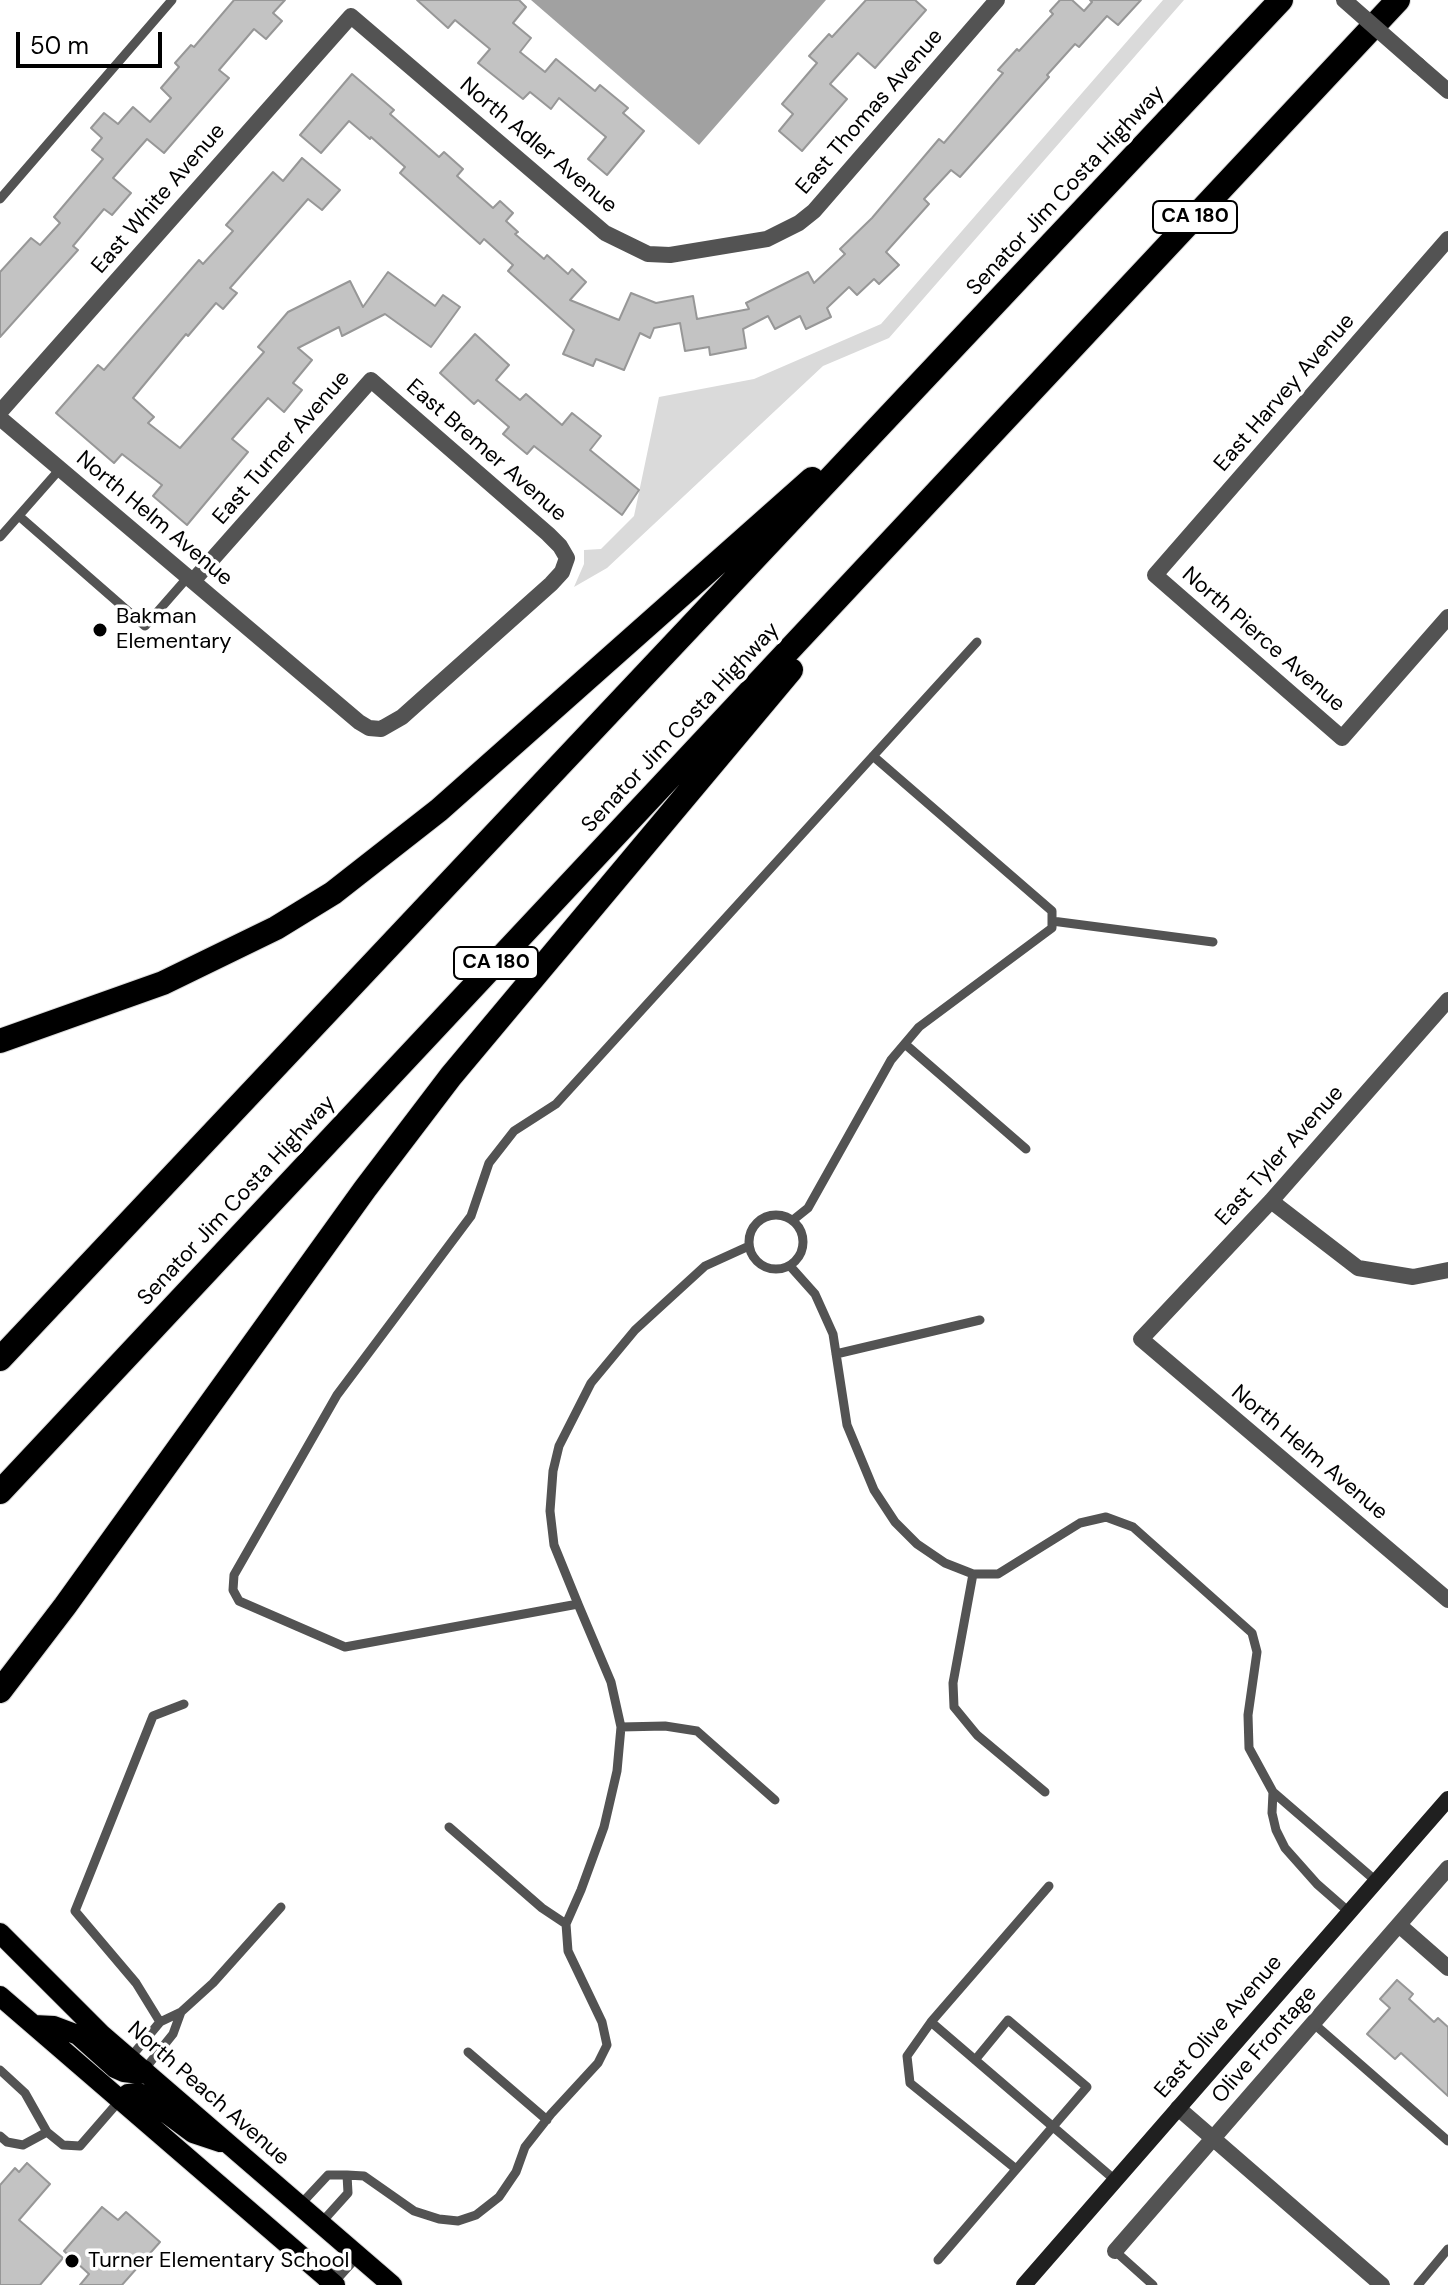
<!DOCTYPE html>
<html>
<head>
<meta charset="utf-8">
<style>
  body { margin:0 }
  #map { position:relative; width:1448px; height:2285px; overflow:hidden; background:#fff; font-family:"DM Sans",sans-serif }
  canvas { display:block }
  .scale { position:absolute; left:16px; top:32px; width:146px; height:36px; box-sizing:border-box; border:4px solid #000; border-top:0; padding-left:10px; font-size:24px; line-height:28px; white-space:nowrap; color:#000; -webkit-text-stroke:6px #fff; paint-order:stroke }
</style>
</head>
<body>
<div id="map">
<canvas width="1448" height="2285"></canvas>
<div class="scale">50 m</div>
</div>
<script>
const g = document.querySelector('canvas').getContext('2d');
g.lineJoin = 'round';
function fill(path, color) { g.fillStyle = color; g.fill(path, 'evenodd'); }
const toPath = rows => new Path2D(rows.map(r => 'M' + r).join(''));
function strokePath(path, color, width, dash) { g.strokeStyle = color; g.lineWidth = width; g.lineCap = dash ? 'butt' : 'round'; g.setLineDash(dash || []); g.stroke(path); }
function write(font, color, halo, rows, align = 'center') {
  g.font = font + ' "DM Sans",sans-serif'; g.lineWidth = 7; g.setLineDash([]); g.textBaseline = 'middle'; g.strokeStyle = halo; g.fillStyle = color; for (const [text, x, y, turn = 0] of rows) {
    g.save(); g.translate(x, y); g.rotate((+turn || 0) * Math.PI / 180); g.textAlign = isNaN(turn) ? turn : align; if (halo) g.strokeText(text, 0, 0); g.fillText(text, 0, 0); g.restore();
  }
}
const green = toPath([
  [1163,0,1184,0,889,338,823,366,607,568,574,587,584,564,584,550,601,549,634,516,659,397,754,379,881,324]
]);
const water = toPath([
  [531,0,826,0,699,145]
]);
const building = toPath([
  [234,0,285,0,273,13,282,21,266,39,254,29,219,70,229,78,164,153,147,139,113,178,131,193,112,215,104,209,73,246,78,250,0,337,0,272,31,238,40,245,60,223,54,217,103,159,92,150,102,138,91,128,104,113,118,124,133,107,150,122,171,98,161,88,179,67,175,63,191,45,194,47,234,0],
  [417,0,519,0,526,7,513,23,531,38,520,52,545,72,556,59,595,91,600,85,628,108,623,113,644,131,607,175,588,159,606,137,559,98,551,109,530,92,523,99,478,63,490,49,455,20,448,28,417,0],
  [866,0,915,0,926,10,875,68,858,53,830,84,847,99,802,151,779,131,793,114,782,104,817,63,809,56,829,34,832,37,866,0],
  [1060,0,1072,0,1084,11,1092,2,1090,0,1141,0,1118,25,1107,16,1079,47,1075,44,1047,75,1049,77,960,177,951,170,924,199,929,204,886,252,899,265,879,284,874,279,857,295,849,287,827,308,831,317,806,329,800,316,775,329,768,316,743,329,746,348,710,355,709,347,685,351,680,323,654,328,650,338,640,333,624,370,596,359,593,366,563,354,574,330,508,271,513,265,484,239,480,244,400,173,405,167,371,137,370,139,349,121,321,153,300,135,352,74,394,110,390,114,439,157,444,152,463,169,457,176,493,208,500,201,513,213,506,221,518,232,515,234,544,259,547,255,568,274,572,269,586,282,570,300,619,320,631,293,656,303,693,296,697,319,749,309,746,303,808,272,814,283,845,254,840,249,872,218,939,139,944,143,1003,73,998,70,1017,49,1019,51,1053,14,1050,11,1060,0],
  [302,158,340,190,322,210,308,199,230,288,237,293,223,309,216,303,188,336,186,334,133,398,154,417,148,423,180,448,264,352,258,347,288,312,350,281,363,307,388,272,435,306,443,295,460,307,431,347,385,314,342,336,339,327,298,348,312,360,293,383,302,390,284,412,268,398,232,439,248,452,187,525,153,496,162,485,122,454,114,463,56,413,98,365,104,370,199,260,203,264,233,231,226,225,273,172,283,181,302,158],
  [475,334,509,365,496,380,520,400,526,394,562,425,572,413,601,436,590,450,639,490,622,515,534,446,527,454,503,434,509,427,478,400,474,404,440,373,475,334],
  [1397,1980,1413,1994,1409,1999,1434,2022,1438,2018,1448,2027,1448,2096,1401,2053,1395,2059,1367,2034,1390,2008,1380,1999,1397,1980],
  [27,2163,50,2184,19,2220,63,2258,40,2285,0,2285,0,2185,15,2168,19,2172,27,2163],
  [102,2207,118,2220,126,2212,160,2242,122,2285,80,2285,89,2274,64,2251,102,2207]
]);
const service = toPath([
  [0,199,172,0],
  [19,516,145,626,188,577],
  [0,537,60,469],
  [1052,921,1213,942],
  [905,1044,1026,1149],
  '749 1242a27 27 0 1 1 54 0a27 27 0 1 1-54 0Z',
  [793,1220,808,1208,891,1060,919,1027,1052,928,1052,911,873,756],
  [790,1266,815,1294,833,1334,847,1425,874,1490,895,1522,917,1544,945,1563,973,1574,998,1574,1080,1523,1106,1517,1133,1527,1252,1633,1257,1652,1248,1715,1249,1748,1273,1792,1376,1881],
  [836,1354,980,1320],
  [973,1574,953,1683,954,1707,977,1735,1045,1792],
  [578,1604,554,1545,550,1511,553,1471,559,1446,591,1383,635,1330,705,1266,749,1246],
  [621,1727,665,1726,697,1731,775,1800],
  [1273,1792,1272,1813,1276,1830,1285,1848,1317,1884,1349,1912],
  [449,1827,542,1908,566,1924],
  [160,2022,136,1983,75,1911,153,1716,184,1704],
  [931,2022,1049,1886],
  [1313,2023,1448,2141],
  [468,2052,547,2120],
  [130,2058,160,2022,181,2012,213,1983,281,1907],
  [0,2070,25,2093,47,2132,63,2145,80,2146,120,2100],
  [144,2070,173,2034,181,2012],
  [0,2136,7,2142,23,2145,47,2132],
  [1016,2169,910,2083,907,2056,931,2022,1115,2180],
  [347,2175,364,2176,414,2211,439,2219,458,2221,476,2215,499,2197,516,2172,525,2147,551,2114,598,2063,607,2045,602,2022,568,1951,566,1924,581,1890,604,1827,617,1771,621,1727,611,1682,578,1604,345,1647,239,1601,233,1590,234,1575,337,1395,471,1216,489,1163,514,1131,556,1104,977,642],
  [300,2205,328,2175,347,2175,348,2193,321,2223],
  [1115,2251,1153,2285],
  [938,2260,1087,2087,1008,2020,975,2060],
  [1418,2285,1448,2249]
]);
const minor = toPath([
  [1418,65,1448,91],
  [1448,239,1155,575,1342,738,1448,617],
  [0,412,351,16,605,233,648,254,670,255,767,239,799,223,814,211,997,0],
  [0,418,359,722,369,728,381,729,402,717,551,584,562,572,567,558,560,546,548,534,371,380,193,581],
  [1448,1000,1271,1201,1141,1339,1448,1600],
  [1271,1201,1358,1268,1413,1277,1448,1270],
  [1399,1925,1448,1968],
  [1178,2108,1382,2285],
  [1115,2251,1448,1868],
  [327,2285,356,2253]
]);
const secondary = toPath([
  [1024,2285,1448,1799]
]);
const primary = toPath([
  [0,1933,101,2034,392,2285],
  [0,1996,335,2285],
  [34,2025,54,2026,78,2035,115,2068,124,2072,140,2074,144,2070],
  [120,2100,128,2094,139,2093,193,2133,220,2142]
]);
const motorway = toPath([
  [0,1041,163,983,276,928,333,893,439,810,812,479],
  [0,1359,1281,0],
  [0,1492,1398,0],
  [0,1691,65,1606,365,1189,451,1076,791,670]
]);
const minorBridge = toPath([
  [1344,0,1418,65]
]);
const markers = [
  [100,630,8,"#000"],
  [72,2261,8,"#000"]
];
const shields = [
  [1195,217,84],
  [496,963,84]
];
const shieldNames = [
  ["CA 180",1195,217],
  ["CA 180",496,963]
];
const streetNames = [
  ["East Thomas Avenue",870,112,-49],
  ["North Adler Avenue",538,146,40],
  ["Senator Jim Costa Highway",1066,191,-47],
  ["East White Avenue",159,199,-49],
  ["East Harvey Avenue",1285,393,-49],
  ["East Turner Avenue",282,448,-49],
  ["East Bremer Avenue",486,451,41],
  ["North Helm Avenue",154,519,40],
  ["North Pierce Avenue",1263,640,41],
  ["Senator Jim Costa Highway",681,728,-47],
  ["East Tyler Avenue",1280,1156,-48],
  ["Senator Jim Costa Highway",237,1201,-47],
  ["North Helm Avenue",1309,1453,40],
  ["East Olive Avenue",1219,2027,-49],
  ["Olive Frontage",1265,2045,-49],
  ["North Peach Avenue",208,2094,41]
];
const poiNames = [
  ["Bakman",116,617],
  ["Elementary",116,642],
  ["Turner Elementary School",88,2261]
];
fill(green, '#dadada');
fill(water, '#a1a1a1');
fill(building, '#c3c3c3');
strokePath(building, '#979797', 2);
strokePath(primary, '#dbdbdb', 22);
strokePath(motorway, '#dbdbdb', 26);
strokePath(service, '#535353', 9);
strokePath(minor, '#535353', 16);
strokePath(secondary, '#202020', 16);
strokePath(primary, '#000', 20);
strokePath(motorway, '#000', 24);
strokePath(minorBridge, '#535353', 16);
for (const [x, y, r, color] of markers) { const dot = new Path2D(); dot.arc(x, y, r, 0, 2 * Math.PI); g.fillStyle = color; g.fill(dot); strokePath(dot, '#fff', 3); }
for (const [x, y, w] of shields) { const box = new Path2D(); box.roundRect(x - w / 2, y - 16, w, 32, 6); g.fillStyle = '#fff'; g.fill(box); strokePath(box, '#000', 2); }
write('bold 20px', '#000', null, shieldNames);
write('22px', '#000', '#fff', streetNames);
write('22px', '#000', '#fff', poiNames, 'left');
</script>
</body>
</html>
